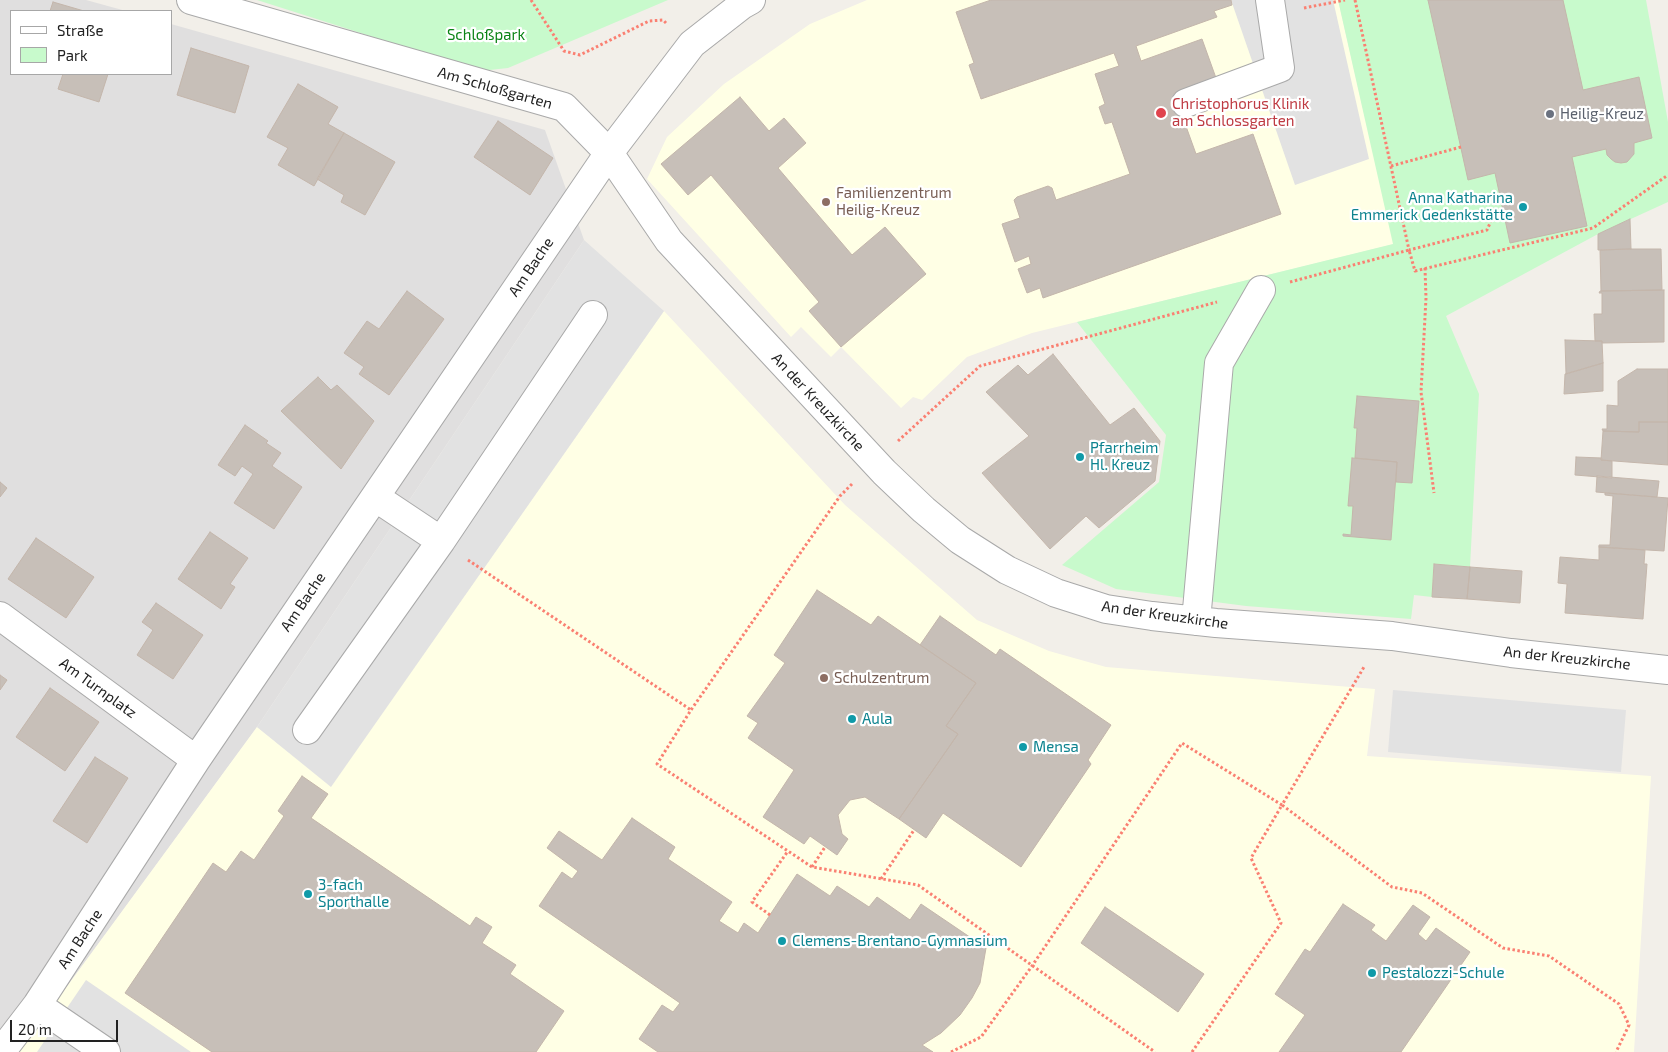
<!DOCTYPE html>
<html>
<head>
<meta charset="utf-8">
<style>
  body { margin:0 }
  #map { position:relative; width:1668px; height:1052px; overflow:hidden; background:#f2efe9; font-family:"Exo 2",sans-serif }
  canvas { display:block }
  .legend { position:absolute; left:10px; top:10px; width:162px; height:65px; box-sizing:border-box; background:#fff; border:1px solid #a7a7a7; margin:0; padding:6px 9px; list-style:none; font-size:15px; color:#222 }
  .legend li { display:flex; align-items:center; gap:10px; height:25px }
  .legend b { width:25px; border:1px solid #a7a7a7 }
  .scale { position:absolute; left:10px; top:1020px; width:108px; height:22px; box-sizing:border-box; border:2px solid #222; border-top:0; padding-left:6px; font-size:15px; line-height:18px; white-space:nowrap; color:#222; -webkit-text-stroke:4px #fff; paint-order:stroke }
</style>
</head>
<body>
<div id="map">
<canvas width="1668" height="1052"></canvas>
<ul class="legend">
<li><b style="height:6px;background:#fff"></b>Straße</li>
<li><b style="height:14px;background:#c8facc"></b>Park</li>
</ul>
<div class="scale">20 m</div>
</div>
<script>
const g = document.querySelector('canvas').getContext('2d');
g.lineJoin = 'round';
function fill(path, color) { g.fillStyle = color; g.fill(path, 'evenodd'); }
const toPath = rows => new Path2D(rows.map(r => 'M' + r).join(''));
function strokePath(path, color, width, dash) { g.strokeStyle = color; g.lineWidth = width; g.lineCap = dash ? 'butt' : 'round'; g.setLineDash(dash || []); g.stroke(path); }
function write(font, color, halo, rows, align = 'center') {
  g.font = font + ' "Exo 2",sans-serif'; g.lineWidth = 4.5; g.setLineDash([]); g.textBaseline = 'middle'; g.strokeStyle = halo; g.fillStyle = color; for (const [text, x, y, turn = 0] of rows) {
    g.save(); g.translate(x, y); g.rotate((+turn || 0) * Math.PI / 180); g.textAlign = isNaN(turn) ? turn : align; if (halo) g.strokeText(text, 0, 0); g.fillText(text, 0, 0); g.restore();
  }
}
const residential = toPath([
  [0,0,86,0,126,11,11,11,11,74,171,74,171,24,545,130,584,240,257,727,19,1052,0,1052]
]);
const education = toPath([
  [867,0,1338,0,1394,244,1032,333,967,357,922,400,913,397,901,408,841,347,831,357,801,327,791,337,647,179,667,137,724,84,810,24],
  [664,311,845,505,977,620,1049,651,1106,667,1375,689,1367,756,1651,776,1634,1052,19,1052,257,727,331,786]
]);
const park = toPath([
  [257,0,668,0,508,68,480,71],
  [1338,0,1646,0,1668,122,1668,202,1598,234,1446,316,1479,394,1470,567,1434,564,1432,597,1414,595,1411,619,1246,606,1116,589,1062,565,1159,482,1166,435,1077,322,1393,244]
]);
const parking = toPath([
  [1231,0,1333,0,1369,159,1295,185],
  [584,240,664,311,331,787,257,727],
  [1393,690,1626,710,1621,772,1388,752],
  [86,980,191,1052,37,1052]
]);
const building = toPath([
  [991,0,1231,0,1232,5,1214,11,1217,17,1136,46,1141,61,1202,39,1216,78,1174,93,1196,154,1253,134,1281,214,1043,298,1040,288,1027,293,1018,269,1031,264,1029,256,1015,262,1002,224,1020,218,1014,200,1017,197,1048,186,1052,188,1056,200,1130,174,1112,122,1105,124,1099,107,1105,104,1095,74,1119,66,1114,53,981,99,969,65,974,63,956,12,991,0],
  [1428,0,1563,0,1583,90,1639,77,1652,138,1634,143,1634,154,1627,162,1621,163,1615,162,1611,159,1607,155,1606,149,1572,157,1587,226,1510,243,1495,173,1468,180,1428,0],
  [53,2,84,11,50,11,53,2],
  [191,48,249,66,235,113,177,95,191,48],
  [63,74,108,74,99,102,58,89,63,74],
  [298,84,338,107,328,124,344,133,314,186,278,165,288,148,267,137,298,84],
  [740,97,769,131,784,118,806,143,778,168,852,255,885,227,926,274,841,347,809,311,819,302,711,175,688,195,661,164,740,97],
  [498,121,553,158,530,195,474,157,498,121],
  [344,133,395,162,365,215,341,202,344,195,317,179,344,133],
  [1630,219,1631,249,1598,250,1598,234,1630,219],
  [1631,249,1661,249,1662,290,1601,291,1600,250,1631,249],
  [1664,290,1664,342,1602,343,1602,341,1595,341,1594,314,1602,314,1602,293,1599,293,1600,291,1664,290],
  [407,291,444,319,389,395,359,374,364,367,344,353,367,321,379,329,407,291],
  [1565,340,1602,341,1603,363,1566,374,1565,340],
  [1053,354,1110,425,1134,408,1160,441,1155,481,1099,528,1086,516,1050,549,982,473,1029,436,986,392,1018,365,1028,375,1053,354],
  [1603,363,1603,391,1564,394,1565,374,1603,363],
  [1637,369,1668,369,1668,422,1639,422,1639,432,1603,431,1602,429,1607,429,1607,405,1618,406,1618,381,1637,369],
  [318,377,331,390,337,385,374,421,341,469,281,411,318,377],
  [1357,396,1419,401,1412,483,1396,482,1397,462,1355,458,1357,428,1354,428,1357,396],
  [1639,422,1668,422,1668,465,1601,460,1603,431,1639,432,1639,422],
  [245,425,268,441,266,443,281,453,272,466,302,487,274,529,234,503,253,474,242,466,235,476,218,465,245,425],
  [1576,457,1602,458,1601,460,1612,461,1612,478,1575,475,1576,457],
  [1352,458,1397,462,1391,540,1343,536,1343,534,1351,535,1353,506,1348,506,1352,458],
  [1597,476,1659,481,1657,497,1596,492,1597,476],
  [0,482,7,488,0,497,0,482],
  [1605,493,1668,498,1664,551,1599,547,1599,545,1610,545,1613,496,1605,495,1605,493],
  [210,532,248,558,230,584,235,587,221,609,178,579,210,532],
  [36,538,94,577,66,618,8,579,36,538],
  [1599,547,1645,550,1644,564,1647,564,1643,619,1565,613,1567,584,1558,583,1560,557,1599,560,1599,547],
  [1434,564,1470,567,1467,599,1432,597,1434,564],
  [1470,567,1522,571,1520,603,1467,599,1470,567],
  [817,590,871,625,878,616,976,683,946,726,958,734,899,819,865,797,850,800,838,815,842,834,848,839,837,855,810,836,804,844,763,817,794,770,748,738,758,723,747,716,785,663,774,655,817,590],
  [156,603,203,635,173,679,137,655,153,630,142,622,156,603],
  [940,616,996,655,1000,649,1111,725,1088,760,1091,764,1021,867,943,813,926,838,899,819,958,734,946,726,976,683,920,645,940,616],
  [0,675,7,680,0,690,0,675],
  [50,688,99,722,65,771,16,737,50,688],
  [95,757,128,778,87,843,53,821,95,757],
  [302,776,328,794,311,818,470,926,476,917,492,927,482,943,516,965,510,974,564,1011,536,1052,212,1052,125,993,213,863,226,872,241,851,254,860,284,816,278,811,302,776],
  [632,818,675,847,668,859,732,902,719,921,738,933,744,923,758,933,797,874,830,896,837,886,869,907,877,897,910,920,921,904,986,948,980,983,972,998,960,1015,941,1033,922,1045,933,1052,658,1052,639,1039,662,1005,673,1012,680,1003,539,906,562,872,572,879,578,871,547,848,559,831,602,860,632,818],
  [1343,904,1375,925,1371,930,1386,941,1413,905,1430,917,1418,934,1426,941,1436,928,1470,952,1401,1052,1279,1052,1305,1015,1275,994,1305,949,1310,952,1343,904],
  [1105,907,1204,974,1178,1012,1081,943,1105,907]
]);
const path = toPath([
  [531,0,564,51,580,55,649,21,663,20,666,23],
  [1355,0,1409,250,1487,230,1494,214,1504,212],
  [1304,8,1345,0],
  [1391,166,1461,147],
  [1425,268,1426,298,1421,392,1434,493],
  [1290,282,1409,250,1415,271,1593,228,1668,175],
  [898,441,980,366,1217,302],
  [852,484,840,496,691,710,657,764,812,867,918,885,1155,1052],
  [468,560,691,710],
  [812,867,825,847],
  [881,879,914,830],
  [770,915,752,902,788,851],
  [951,1052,981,1037,1032,966,1182,743,1282,805,1364,667],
  [1192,1052,1281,923,1251,858,1282,805,1392,887,1422,893,1503,948,1549,956,1619,1004,1629,1025,1616,1052]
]);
const minor = toPath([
  [191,0,564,107,609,153,669,241,884,472,924,510,960,540,1007,570,1056,593,1106,609,1152,616,1216,623,1392,636,1511,653,1668,670],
  [1186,103,1280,68,1270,0],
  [375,497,441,541,593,315],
  [0,616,196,760],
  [1196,621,1219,363,1261,290],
  [307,730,441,541],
  [37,1005,106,1052],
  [1,1052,37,1005,196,760,609,153,692,44,742,5,751,0]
]);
const markers = [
  [1161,113,6,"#e0444e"],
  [1550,114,5,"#6b7280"],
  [826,202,5,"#8d6e63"],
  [1523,207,5,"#0f9aa8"],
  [1080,457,5,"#0f9aa8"],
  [824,678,5,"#8d6e63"],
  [852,719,5,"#0f9aa8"],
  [1023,747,5,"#0f9aa8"],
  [308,894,5,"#0f9aa8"],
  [782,941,5,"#0f9aa8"],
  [1372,973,5,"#0f9aa8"]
];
const parkNames = [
  ["Schloßpark",486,35]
];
const streetNames = [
  ["Am Schloßgarten",495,88,16],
  ["Am Bache",531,267,-56],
  ["An der Kreuzkirche",818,402,47],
  ["Am Bache",303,602,-56],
  ["An der Kreuzkirche",1165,615,8],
  ["An der Kreuzkirche",1567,658,6],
  ["Am Turnplatz",98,688,36],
  ["Am Bache",80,939,-57]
];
const healthNames = [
  ["Christophorus Klinik",1172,104],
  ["am Schlossgarten",1172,121]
];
const worshipNames = [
  ["Heilig-Kreuz",1560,114]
];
const educationNames = [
  ["Familienzentrum",836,193],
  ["Heilig-Kreuz",836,210],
  ["Schulzentrum",834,678]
];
const cultureNames = [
  ["Anna Katharina",1513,198,"right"],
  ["Emmerick Gedenkstätte",1513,215,"right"],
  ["Pfarrheim",1090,448],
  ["Hl. Kreuz",1090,465],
  ["Aula",862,719],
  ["Mensa",1033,747],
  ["3-fach",318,885],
  ["Sporthalle",318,902],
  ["Clemens-Brentano-Gymnasium",792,941],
  ["Pestalozzi-Schule",1382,973]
];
fill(residential, '#e0dfdf');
fill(education, '#ffffe5');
fill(park, '#c8facc');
fill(parking, '#e2e2e2');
fill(building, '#c7bfb8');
strokePath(building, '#c4b6ab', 1);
strokePath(minor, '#a9a9a9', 30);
strokePath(path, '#fa8072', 3, [2.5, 2.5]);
strokePath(minor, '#fff', 28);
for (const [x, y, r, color] of markers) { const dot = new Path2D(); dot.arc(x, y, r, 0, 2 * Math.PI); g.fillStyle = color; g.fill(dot); strokePath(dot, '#fff', 2); }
write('15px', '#0c8416', '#fff', parkNames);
write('15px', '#222', '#fff', streetNames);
write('15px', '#be3a42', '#fff', healthNames, 'left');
write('15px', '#5b616d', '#fff', worshipNames, 'left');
write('15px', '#785e54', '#fff', educationNames, 'left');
write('15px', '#0d838f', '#fff', cultureNames, 'left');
</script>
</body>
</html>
